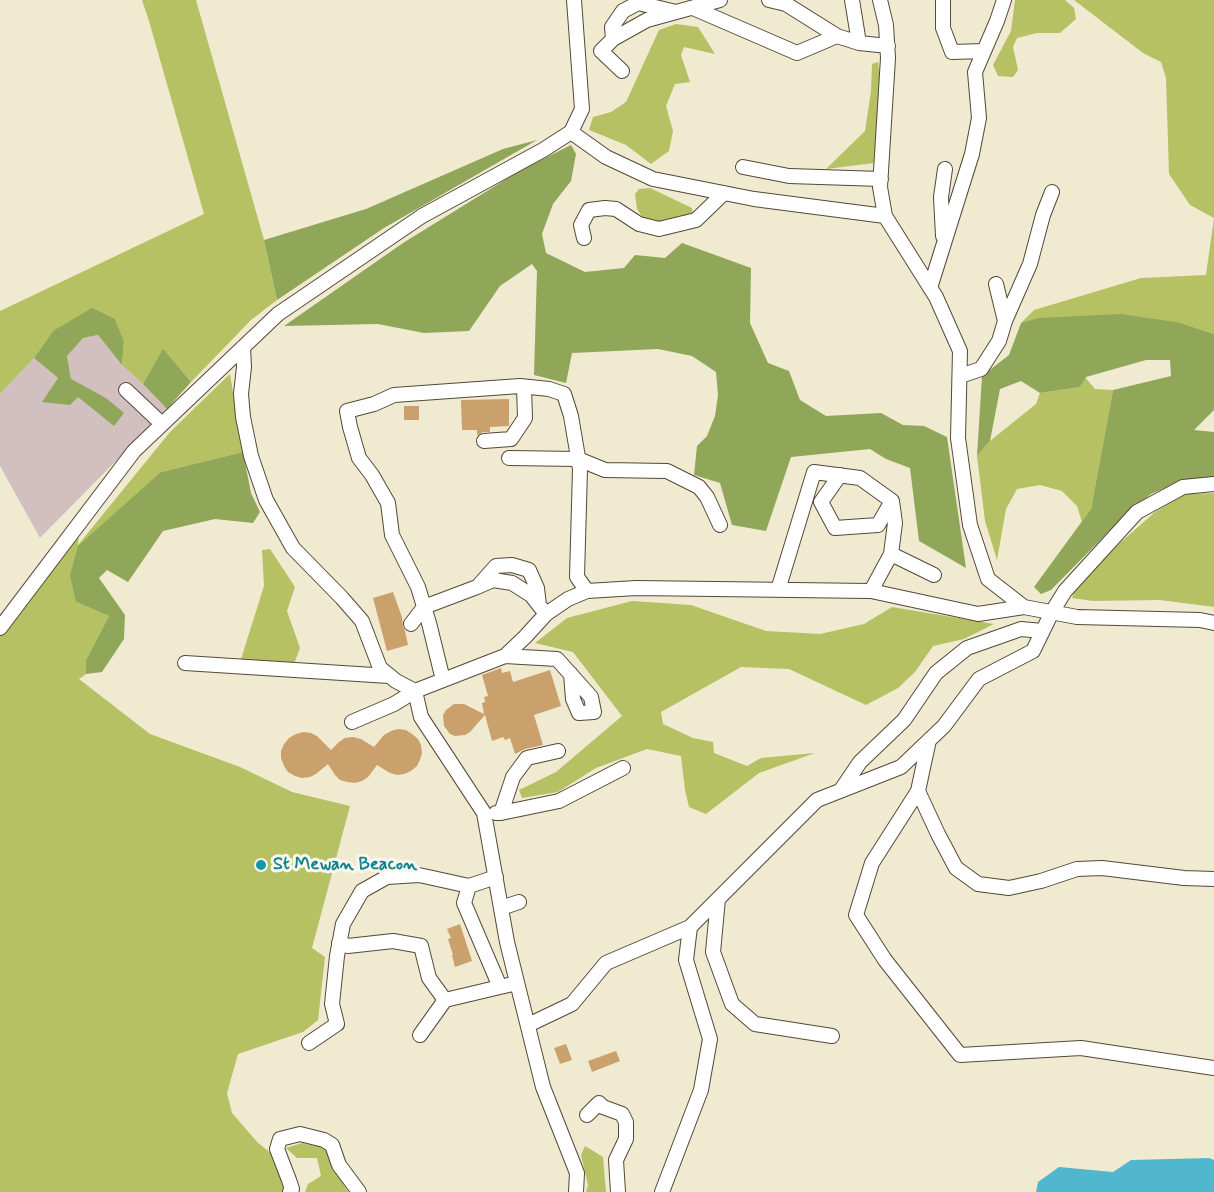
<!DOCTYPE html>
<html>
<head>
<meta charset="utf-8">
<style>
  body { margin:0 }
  canvas { display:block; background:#f0ead0 }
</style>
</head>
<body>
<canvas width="1214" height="1192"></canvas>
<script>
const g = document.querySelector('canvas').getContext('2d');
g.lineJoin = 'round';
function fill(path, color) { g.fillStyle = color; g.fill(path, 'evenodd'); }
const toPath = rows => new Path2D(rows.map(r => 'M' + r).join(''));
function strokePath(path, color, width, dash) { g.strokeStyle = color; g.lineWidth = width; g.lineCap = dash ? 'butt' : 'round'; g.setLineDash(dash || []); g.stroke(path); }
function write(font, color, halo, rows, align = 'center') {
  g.font = font + ' Mynerve,sans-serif'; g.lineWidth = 6; g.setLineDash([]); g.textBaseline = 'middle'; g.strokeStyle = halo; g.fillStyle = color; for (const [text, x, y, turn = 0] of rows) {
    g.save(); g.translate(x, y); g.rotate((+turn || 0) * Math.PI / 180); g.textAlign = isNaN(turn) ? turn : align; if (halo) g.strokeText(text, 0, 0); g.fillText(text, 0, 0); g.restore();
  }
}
const industrial = toPath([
  [98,335,122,365,143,384,167,409,40,538,0,466,0,394,34,358,58,378,42,402,77,396,106,398,71,380,67,356,82,338]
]);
const green = toPath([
  [142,0,196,0,264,240,277,300,251,320,191,382,163,350,143,384,122,365,124,341,115,319,53,331,34,358,0,394,0,311,204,214,149,21],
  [1015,0,1065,0,1074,8,1076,19,1060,33,1037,33,1017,38,1013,47,1018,70,1013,77,998,76,993,65,1011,31],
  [1074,0,1214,0,1214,334,1181,323,1021,323,1034,310,1141,278,1206,275,1214,218,1190,205,1169,174,1166,78,1161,62,1143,53],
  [676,24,698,27,715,54,684,47,681,55,690,82,675,84,666,106,673,131,669,151,651,164,626,145,589,130,593,117,611,112,626,102,659,30],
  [878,62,882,93,877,155,874,163,826,169,865,131,871,91,872,64],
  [650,188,692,208,693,215,660,226,646,222,637,209,635,194,639,189],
  [230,374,243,452,161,472,76,602,109,616,86,660,86,674,79,679,150,734,240,767,292,792,350,806,312,948,325,957,318,1020,303,1032,238,1054,227,1093,232,1113,258,1143,272,1154,284,1185,282,1192,0,1192,0,628,80,522,78,545,170,432],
  [1085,377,1095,389,1113,390,1091,509,1082,522,1077,506,1062,491,1040,485,1017,489,1006,509,997,560,985,521,977,456,990,441,1036,404,1040,393,1080,387],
  [1214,493,1214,607,1160,600,1093,601,1072,598,1076,586,1121,542,1155,512,1185,494],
  [270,549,295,587,287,611,300,648,294,664,241,659,264,586,262,550],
  [632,601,691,605,766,631,820,634,864,624,892,607,994,624,964,639,933,646,915,672,898,688,866,705,789,669,741,667,661,712,663,724,693,738,713,742,714,753,747,766,761,758,815,753,759,773,706,814,689,807,685,790,681,756,647,749,596,768,558,792,522,798,519,790,556,772,622,716,573,652,535,643,567,618],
  [302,1143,326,1148,337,1174,348,1192,305,1192,308,1184,321,1176,317,1158,297,1158,286,1148],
  [585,1146,603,1157,606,1192,586,1192,588,1185,581,1155]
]);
const forest = toPath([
  [537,140,384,228,277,300,264,240,366,209,503,149],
  [571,145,576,154,571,181,553,204,542,234,546,253,585,272,624,268,635,255,665,258,682,243,751,268,750,323,768,363,789,371,800,400,826,416,881,413,903,425,924,426,947,437,966,568,919,541,910,468,886,459,870,449,791,457,766,531,732,525,720,483,694,475,697,446,707,436,715,416,718,395,716,372,692,356,658,349,572,353,566,383,534,375,537,271,532,264,500,286,469,331,424,333,378,324,284,326,403,243,521,170],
  [92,308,115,319,124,341,122,365,98,335,83,338,67,356,71,379,106,398,124,413,114,426,78,397,70,405,42,402,58,378,34,358,53,331],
  [1121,314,1181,323,1214,334,1214,410,1194,430,1214,432,1214,478,1182,481,1151,494,1122,518,1051,590,1041,594,1034,587,1091,509,1113,390,1171,376,1170,360,1146,360,1086,377,1080,387,1040,393,1021,381,1000,389,990,441,977,456,982,376,1009,355,1021,323,1039,318],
  [163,349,191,382,167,409,143,384],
  [243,452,251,493,260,512,253,523,215,519,163,531,128,582,107,570,99,578,125,615,124,639,102,672,86,674,86,660,109,616,76,602,70,575,78,546,161,472]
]);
const water = toPath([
  [1209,1158,1214,1160,1214,1192,1036,1192,1038,1182,1059,1167,1113,1172,1131,1160]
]);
const building = toPath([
  [509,399,509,426,490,427,490,432,483,432,478,435,477,435,477,430,462,430,461,400],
  [404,406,419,406,419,420,404,420],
  [393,592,402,617,403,627,405,631,408,645,387,651,373,598],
  [501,668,502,673,510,671,513,682,550,670,561,706,534,715,543,745,525,749,515,754,510,738,505,740,503,737,492,741,485,715,470,732,465,735,455,736,450,734,444,726,443,715,446,710,454,704,464,704,484,714,482,703,485,702,484,697,488,696,482,675],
  [398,729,406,730,412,734,418,739,421,745,422,753,420,760,417,766,411,771,404,774,397,775,390,773,377,765,368,777,362,781,355,783,347,782,340,780,335,775,328,764,316,774,310,777,302,778,295,776,288,772,284,766,281,758,281,751,284,744,289,738,296,734,303,732,311,733,317,736,331,750,339,742,345,738,353,737,361,739,374,747,384,735,391,731],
  [460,924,472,961,455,967,452,955,453,955,448,939,451,938,447,929],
  [566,1044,572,1060,560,1064,554,1048],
  [616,1051,620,1061,592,1072,588,1061]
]);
const minor = toPath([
  [769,0,786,4,837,36,859,43],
  [852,0,859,43,888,46],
  [880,0,886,25,888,58,880,187,885,216,936,297,960,351,958,438,970,525,988,579,1024,607,1077,617,1200,620,1214,623],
  [943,0,943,28,952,52,984,51],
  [693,8,797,53,837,36],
  [676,12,638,3,623,11,612,27,613,39,647,20,720,0],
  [613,39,601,51,622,71],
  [571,132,606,157,653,179,754,199,885,216],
  [743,167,789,176,881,179],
  [943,236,941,197,945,169],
  [584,238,581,225,589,210,605,208,616,209,639,224,659,229,696,220,724,193],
  [996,284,1005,321],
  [930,288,972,154,979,118,975,72,997,21,1004,0],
  [243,347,244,367,241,394,243,417,251,456,266,500,293,548,342,598,362,621,380,668,396,681,415,691,505,656,525,637,546,614,568,599,587,591,636,588,871,591,978,614,1024,607],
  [960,376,981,369,999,341,1005,321,1030,264,1043,215,1052,192],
  [126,390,162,424],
  [484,441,511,439,525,418,524,387],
  [509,458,578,459,605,470,667,471,699,487,707,497,720,525],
  [840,475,821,502,835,528,878,525,892,501],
  [480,584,496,566,512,565,529,570,537,588,539,605],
  [778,590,814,472,860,478,892,501,895,523,891,554,934,575],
  [871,591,891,554],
  [411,624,424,607,477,587,493,580,512,583,531,595,546,614],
  [0,628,134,451,278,314,422,216,543,150,571,132,582,109,574,0],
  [505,656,557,659,591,697,594,712,579,713,573,699,571,674],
  [185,663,389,676],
  [443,680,429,623,418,587,392,535,388,503,372,475,359,458,350,427,347,411,374,404,394,395,520,386,549,389,564,394,571,416,580,469,577,577,587,591],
  [352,722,394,704,415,691,421,717,484,813,507,942,543,1087,577,1173,576,1192],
  [929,740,918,791,872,863,856,915,885,960,960,1055,1081,1048,1214,1068],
  [841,790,860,762,904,720,936,673,967,648,1021,629,1042,631],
  [918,791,938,834,956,868,978,884,1009,888,1041,881,1077,869,1102,868,1184,878,1214,879],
  [496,813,501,813,513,777,527,758,558,751],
  [501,813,559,801,623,768],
  [469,886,464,903,500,987,517,983],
  [718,899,713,952,732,1004,755,1024,832,1036],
  [501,908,519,902],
  [339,943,348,946,393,941,421,946,429,978,445,1000],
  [528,1025,572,1004,606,963,690,927],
  [420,1035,445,1000,500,987],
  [309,1043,337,1024,332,1004,337,956,343,924,362,891,387,877,419,875,469,886,496,877],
  [587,1115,599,1103,603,1107,622,1114,626,1122,626,1139,616,1160,618,1192],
  [290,1192,292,1189,289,1180,277,1149,280,1139,300,1134,324,1140,332,1145,339,1165,359,1192],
  [662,1192,701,1090,710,1039,686,960,690,927,817,800,901,767,944,726,979,679,1033,651,1052,612,1065,591,1137,512,1183,487,1214,484]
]);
const markers = [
  [261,865,6,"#0f9aa8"]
];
const cultureNames = [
  ["St Mewan Beacon",273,865]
];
fill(industrial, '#d2bfc0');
fill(green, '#b5c163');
fill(forest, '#90a759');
fill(water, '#51b7cf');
fill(building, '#caa06d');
strokePath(minor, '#564739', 16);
strokePath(minor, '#fff', 14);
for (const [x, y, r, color] of markers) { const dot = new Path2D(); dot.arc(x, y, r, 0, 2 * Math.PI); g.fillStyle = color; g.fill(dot); strokePath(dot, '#fbf7ec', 2); }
write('bold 18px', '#0d838f', '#fbf7ec', cultureNames, 'left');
</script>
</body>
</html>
